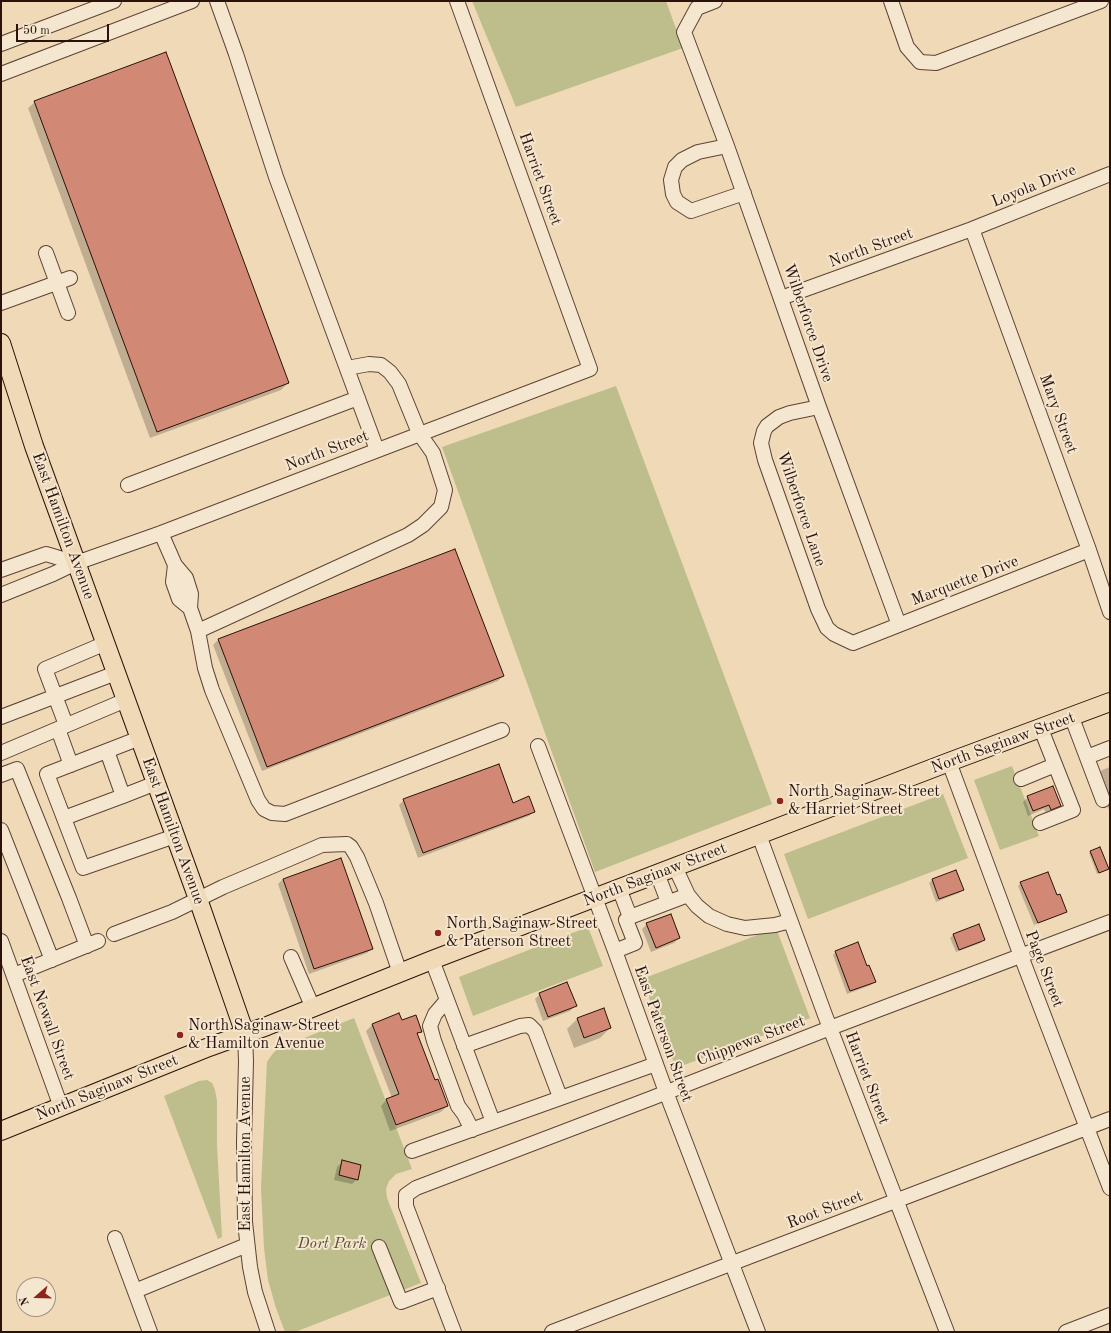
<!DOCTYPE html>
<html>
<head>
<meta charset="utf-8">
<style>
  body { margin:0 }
  #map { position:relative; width:1111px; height:1333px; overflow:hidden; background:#f0d9b6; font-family:"Old Standard TT",serif }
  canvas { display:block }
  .frame { position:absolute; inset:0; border:2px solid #2a120a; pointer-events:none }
  .north { position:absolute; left:16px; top:1277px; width:40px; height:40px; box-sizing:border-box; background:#f5e6d0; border:1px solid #a49181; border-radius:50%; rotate:250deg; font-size:11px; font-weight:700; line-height:16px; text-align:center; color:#2a120a }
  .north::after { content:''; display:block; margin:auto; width:14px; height:18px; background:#8f2418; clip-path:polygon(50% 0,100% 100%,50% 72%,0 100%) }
  .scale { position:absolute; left:16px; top:24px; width:93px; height:18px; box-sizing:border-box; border:2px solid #2a120a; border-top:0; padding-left:5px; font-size:12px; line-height:14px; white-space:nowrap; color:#2a120a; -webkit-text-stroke:3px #f5e6d0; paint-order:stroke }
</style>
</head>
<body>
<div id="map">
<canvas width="1111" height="1333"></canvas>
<div class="frame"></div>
<div class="north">N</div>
<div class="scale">50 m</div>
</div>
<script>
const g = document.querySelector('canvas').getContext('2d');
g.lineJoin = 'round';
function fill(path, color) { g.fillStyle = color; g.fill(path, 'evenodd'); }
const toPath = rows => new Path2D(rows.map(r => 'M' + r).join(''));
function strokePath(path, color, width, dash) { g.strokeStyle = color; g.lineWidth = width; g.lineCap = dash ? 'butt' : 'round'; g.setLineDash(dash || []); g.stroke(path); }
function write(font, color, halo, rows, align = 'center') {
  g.font = font + ' "Old Standard TT",serif'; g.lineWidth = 4; g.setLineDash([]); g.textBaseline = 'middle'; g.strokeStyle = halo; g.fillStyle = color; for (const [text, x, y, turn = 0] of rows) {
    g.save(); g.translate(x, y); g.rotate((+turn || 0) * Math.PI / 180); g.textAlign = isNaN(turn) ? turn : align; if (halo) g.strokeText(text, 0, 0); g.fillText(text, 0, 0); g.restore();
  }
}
const green = toPath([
  [472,1,666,1,683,48,516,107],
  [616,386,772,804,595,872,442,447],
  [1012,766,1039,836,1000,850,974,780],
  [943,794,968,858,808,919,784,854],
  [588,927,603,966,473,1016,459,977],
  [776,928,810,1018,676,1068,642,979],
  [354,1018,412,1169,396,1174,389,1181,386,1189,387,1198,421,1283,295,1332,285,1332,276,1308,268,1280,264,1248,261,1188,267,1062,271,1056,277,1049],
  [207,1080,212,1083,215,1090,217,1101,217,1145,222,1237,218,1239,164,1096,199,1081]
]);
const shadow = toPath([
  [35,102,288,383,281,390,150,438,28,108],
  [454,550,503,676,498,681,262,771,213,645,218,640],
  [1110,767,1110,813,1096,776,1102,770],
  [1028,797,1059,806,1054,810,1046,814,1044,809,1028,816,1023,802],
  [404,800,513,804,534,811,529,816,418,858,399,805],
  [1091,852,1108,869,1107,870,1097,874,1089,853],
  [341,859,372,948,367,953,309,974,278,884,283,879],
  [956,871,963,890,959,893,936,902,929,883,932,880],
  [1021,883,1057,897,1065,911,1062,914,1034,925,1018,886],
  [647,924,679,938,674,943,651,952,642,929],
  [953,935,984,939,981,943,956,952,950,938],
  [836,952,866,967,874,982,871,985,847,994,833,955],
  [540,994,575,1006,570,1011,543,1021,535,999],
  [603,1009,610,1028,600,1038,574,1048,567,1029,577,1019],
  [402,1022,421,1031,417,1035,434,1082,447,1106,441,1112,390,1131,381,1106,387,1099,392,1098,366,1031,372,1025],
  [342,1162,357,1179,352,1184,334,1180,337,1167]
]);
const building = toPath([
  [166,52,289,383,157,432,34,101,166,52],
  [455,549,504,676,267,767,218,639,455,549],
  [499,764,513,803,529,796,535,812,423,853,403,799,499,764],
  [1053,786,1061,806,1051,810,1049,805,1033,811,1027,796,1053,786],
  [1100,847,1109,869,1099,873,1090,851,1100,847],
  [341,858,373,949,314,969,283,879,341,858],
  [956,870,964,890,939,899,932,879,956,870],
  [1048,872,1057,895,1060,894,1067,912,1038,923,1020,882,1048,872],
  [671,914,680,938,656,948,646,923,671,914],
  [979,924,985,940,959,950,953,934,979,924],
  [858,942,867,966,869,965,876,982,850,991,835,951,858,942],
  [567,982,577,1006,548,1017,539,993,567,982],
  [604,1008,611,1028,584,1038,577,1018,604,1008],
  [399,1013,402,1020,416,1015,422,1032,417,1033,435,1080,438,1079,448,1106,396,1125,386,1099,399,1094,372,1024,399,1013],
  [342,1160,361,1165,358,1180,339,1175,342,1160]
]);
const minor = toPath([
  [217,1,236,54,276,177,377,450],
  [715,1,697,8,684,32,727,146,819,407,899,625],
  [891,1,907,47,920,62,936,63,1101,1],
  [1,44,114,1],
  [1,74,192,1],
  [727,146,698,152,682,160,675,167,671,180,673,194,677,202,691,211,744,193],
  [972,229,1089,550,1110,612],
  [46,253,68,313],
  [781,298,972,229,1110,174],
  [1,303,70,278],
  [819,407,790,413,779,417,767,426,764,431,761,443,765,460,818,609,827,628,834,634,853,643,1089,550],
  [128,485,358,398],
  [161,533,175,565],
  [1,570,46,554,76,563],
  [1,595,53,574,76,563,161,533,590,369,457,1],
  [190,608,179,599,173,582,175,565,186,578,191,594,190,608,198,631,408,535,423,525,441,507,445,490,433,453,419,433,399,384,390,372,381,365,369,364,347,368],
  [198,631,205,668,212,690,258,800,264,809,272,813,285,814,502,730],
  [1,717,116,673],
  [1072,718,1103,800],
  [66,725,45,669,106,643],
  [58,729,71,765],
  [140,738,47,774,83,868,175,836],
  [538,746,615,951,666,1092,758,1332],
  [1,753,126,700],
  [1087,757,1110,748],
  [949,762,1021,956,1110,1188],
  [1,775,17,769,69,898,87,946],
  [1021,779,1055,765],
  [123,796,156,783],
  [64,818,123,796,107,751],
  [1040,823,1073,810,1041,729],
  [1,830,52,960],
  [759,835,825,1015,947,1332],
  [675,867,688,895,697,906,709,916,727,924,745,928,775,925,790,921],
  [657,873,668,902],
  [619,888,630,917],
  [114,934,172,912,223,887,308,851,322,845,347,844,351,847,357,857,376,903,400,973],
  [1,941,61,1107],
  [615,951,635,943,626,920,630,917,688,895],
  [291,957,313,1008],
  [432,960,493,1122],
  [14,975,98,941],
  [447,1000,435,1014,430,1026,434,1041,458,1106,464,1114,472,1130],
  [245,1034,246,1061,244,1142,245,1222,250,1267,255,1292,268,1332],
  [464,1046,520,1026,529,1025,535,1031,560,1097],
  [412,1151,656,1064],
  [115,1238,150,1332],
  [379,1247,401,1302,438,1288],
  [135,1291,247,1245],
  [454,1332,406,1206,406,1195,416,1188,652,1098,830,1028,1110,922],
  [552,1332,1110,1119],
  [1066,1332,1110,1315]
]);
const major = toPath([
  [1,343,34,446,198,899,245,1034],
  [1,1131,209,1047,267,1026,432,960,949,762,1110,702]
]);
const markers = [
  [780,801,4,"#8f2418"],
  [438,933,4,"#8f2418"],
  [180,1035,4,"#8f2418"]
];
const streetNames = [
  ["Harriet Street",540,179,70],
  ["Loyola Drive",1034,186,-22],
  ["North Street",871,248,-20],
  ["Wilberforce Drive",808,323,71],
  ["Mary Street",1058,414,70],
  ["North Street",327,451,-21],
  ["Wilberforce Lane",801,509,71],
  ["East Hamilton Avenue",63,526,70],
  ["Marquette Drive",965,581,-21],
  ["North Saginaw Street",1003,743,-20],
  ["East Hamilton Avenue",173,831,70],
  ["North Saginaw Street",655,875,-21],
  ["Page Street",1044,969,69],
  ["East Newall Street",47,1018,70],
  ["East Paterson Street",663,1034,70],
  ["Chippewa Street",751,1041,-21],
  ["Harriet Street",867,1078,69],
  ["North Saginaw Street",107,1088,-22],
  ["East Hamilton Avenue",246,1154,-90],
  ["Root Street",825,1210,-21]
];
const poiNames = [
  ["North Saginaw Street",788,792],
  ["& Harriet Street",788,810],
  ["North Saginaw Street",446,924],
  ["& Paterson Street",446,942],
  ["North Saginaw Street",188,1026],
  ["& Hamilton Avenue",188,1044]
];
const parkNames = [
  ["Dort Park",332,1244]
];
fill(green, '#bdbe8b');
fill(shadow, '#0003');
fill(building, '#d18874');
strokePath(building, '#2a120a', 1);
strokePath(minor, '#5c4435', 16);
strokePath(major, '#2a120a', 20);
strokePath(minor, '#f5e6d0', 14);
strokePath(major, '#f0d9b6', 18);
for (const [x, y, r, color] of markers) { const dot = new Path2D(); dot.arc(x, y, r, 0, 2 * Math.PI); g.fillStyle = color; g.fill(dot); strokePath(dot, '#f5e6d0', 1.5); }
write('16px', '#2a120a', '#f5e6d0', streetNames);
write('16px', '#2a120a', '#f5e6d0', poiNames, 'left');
write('italic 16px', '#5d4e37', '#f5e6d0', parkNames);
</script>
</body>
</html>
